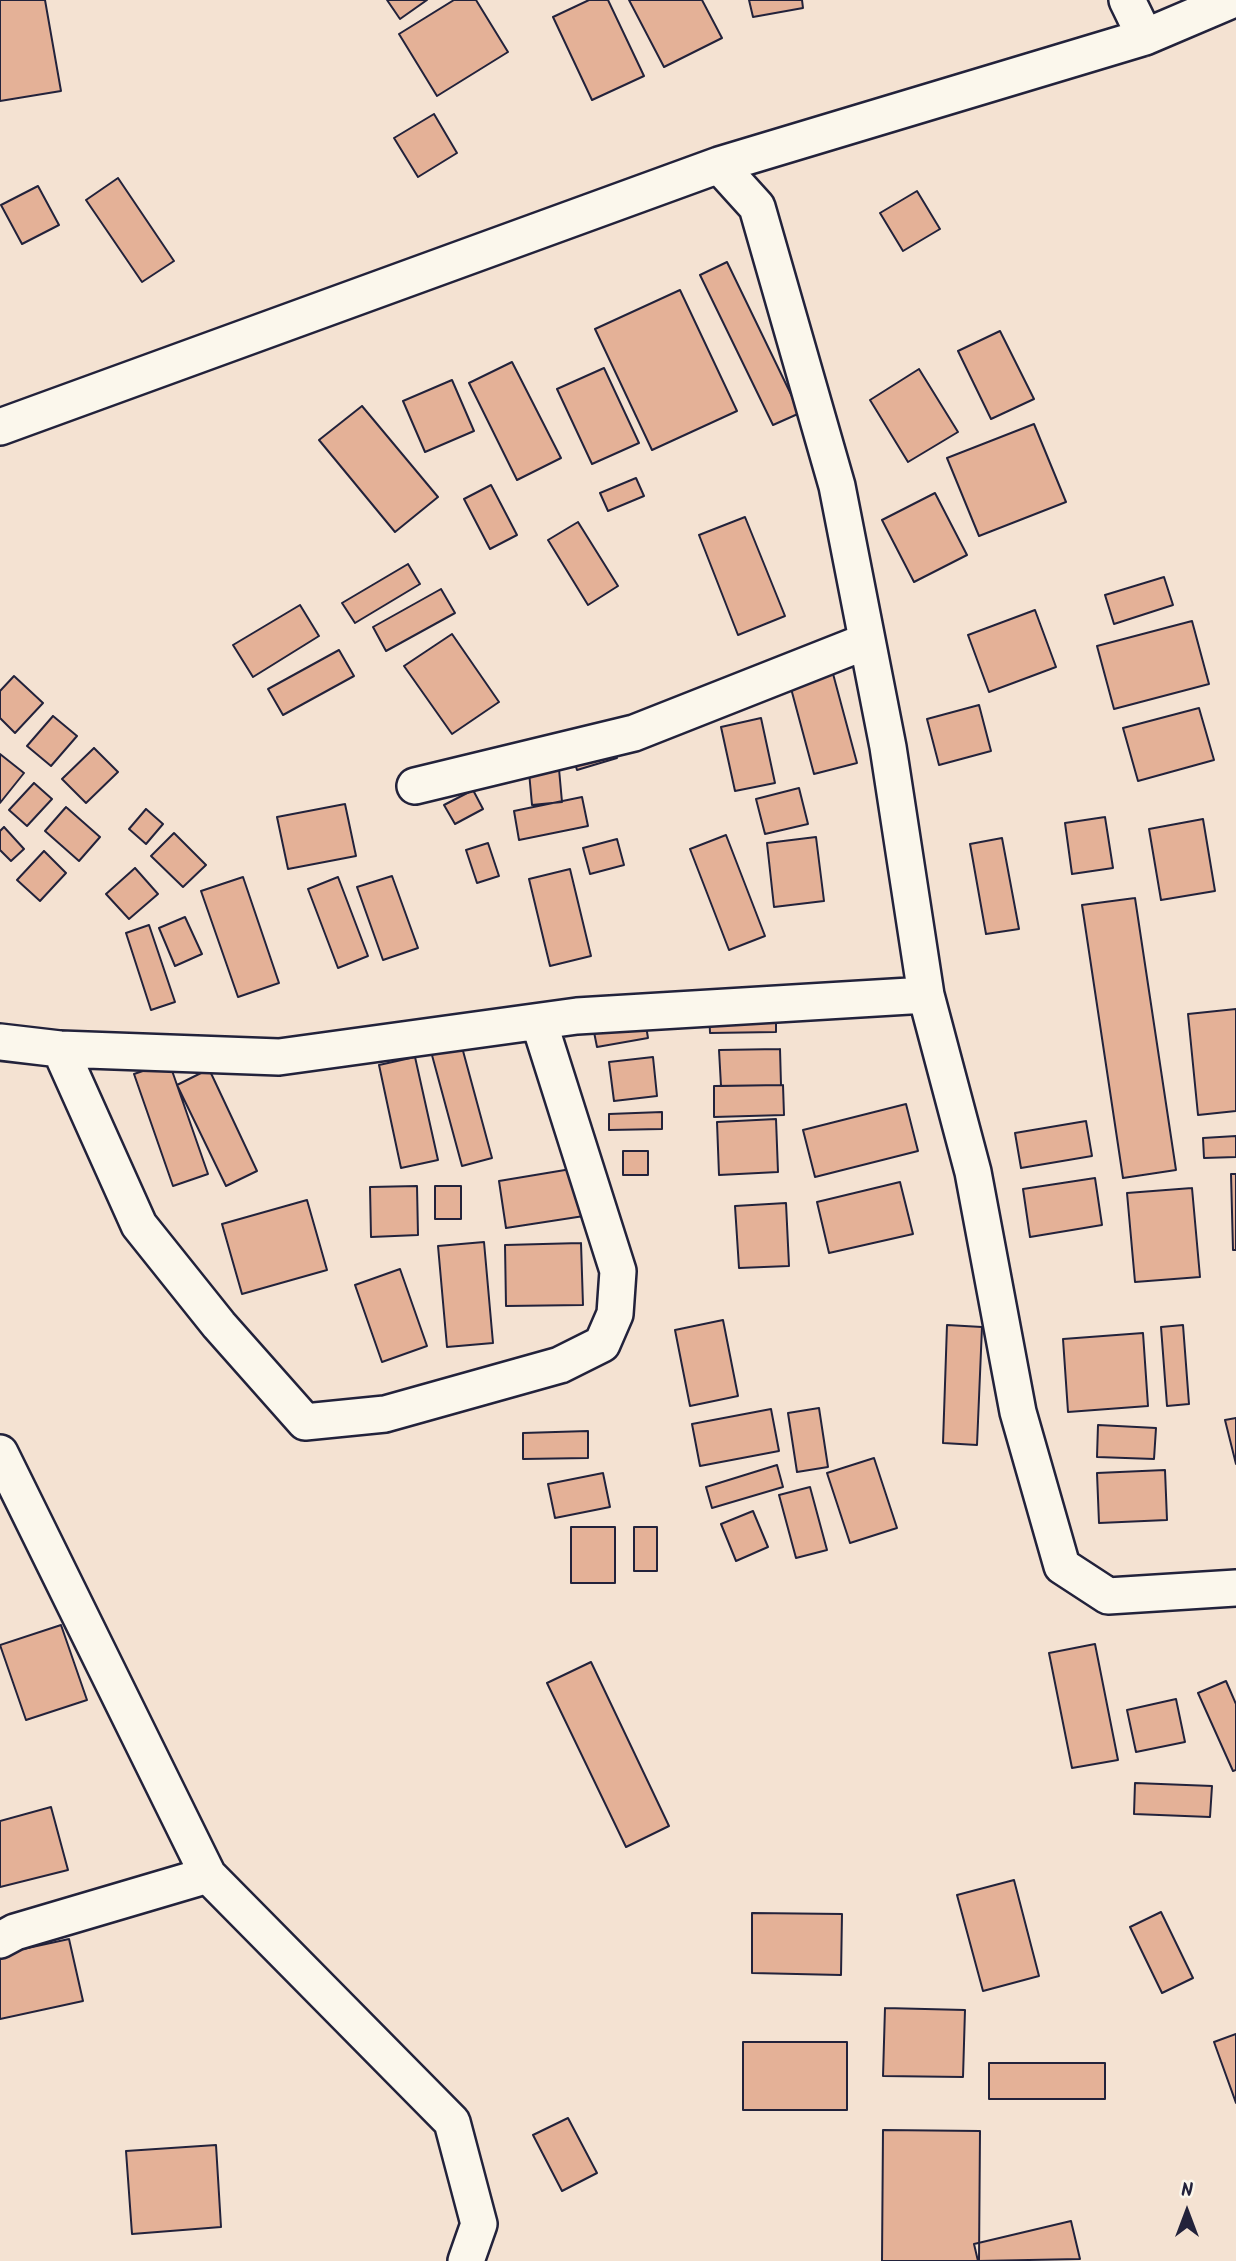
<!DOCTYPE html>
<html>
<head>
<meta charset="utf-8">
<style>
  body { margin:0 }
  #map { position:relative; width:1236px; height:2261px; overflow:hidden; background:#f4e2d2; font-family:Kalam,sans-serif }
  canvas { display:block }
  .north { position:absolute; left:1152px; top:2177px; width:70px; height:70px; -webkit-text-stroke:5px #fbf7ec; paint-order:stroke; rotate:0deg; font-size:19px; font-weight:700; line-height:28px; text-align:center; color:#22223b }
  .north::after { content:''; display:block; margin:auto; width:24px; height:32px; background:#22223b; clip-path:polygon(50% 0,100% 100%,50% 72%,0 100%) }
</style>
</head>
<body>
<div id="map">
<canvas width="1236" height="2261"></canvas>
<div class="north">N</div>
</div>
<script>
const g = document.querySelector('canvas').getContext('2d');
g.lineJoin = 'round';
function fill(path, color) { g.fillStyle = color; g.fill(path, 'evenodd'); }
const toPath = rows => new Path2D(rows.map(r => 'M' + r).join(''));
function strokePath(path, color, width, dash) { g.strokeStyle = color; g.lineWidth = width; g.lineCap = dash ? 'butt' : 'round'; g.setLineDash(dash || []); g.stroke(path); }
const building = toPath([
  [0,0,45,0,61,91,0,101,0,0],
  [387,0,427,0,400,19,387,0],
  [454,0,476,0,508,52,437,96,399,34,454,0],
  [589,0,608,0,644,76,592,100,553,17,589,0],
  [629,0,702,0,722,38,664,67,629,0],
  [749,0,802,0,803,8,753,17,749,0],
  [434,114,457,153,418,177,394,138,434,114],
  [118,178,174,261,142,282,86,200,118,178],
  [38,186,59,225,22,244,1,205,38,186],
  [917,191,940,229,903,251,880,213,917,191],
  [727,262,800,413,773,425,700,275,727,262],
  [680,290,737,411,652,450,595,329,680,290],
  [1000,331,1034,399,991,419,958,351,1000,331],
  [512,362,561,458,517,480,469,383,512,362],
  [604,368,639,443,592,464,557,389,604,368],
  [919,369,958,432,908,462,870,400,919,369],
  [452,380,474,431,425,452,403,401,452,380],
  [362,406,438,497,395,532,319,440,362,406],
  [1034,424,1066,502,979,536,947,458,1034,424],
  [636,478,644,496,608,511,600,493,636,478],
  [491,485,517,535,490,549,464,499,491,485],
  [935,493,967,555,914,582,882,520,935,493],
  [745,517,785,616,738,635,699,535,745,517],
  [578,522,618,586,588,605,548,540,578,522],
  [408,564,420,584,355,623,342,603,408,564],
  [1164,577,1173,605,1114,624,1105,595,1164,577],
  [441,589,455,613,386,651,373,627,441,589],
  [300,605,319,636,253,677,233,645,300,605],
  [1035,610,1056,667,989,692,968,635,1035,610],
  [1192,621,1209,684,1114,709,1097,646,1192,621],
  [452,634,499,702,452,734,404,666,452,634],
  [339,650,354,676,283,715,268,689,339,650],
  [832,670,857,763,814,774,789,681,832,670],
  [14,676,43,703,15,733,0,718,0,691,14,676],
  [979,705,991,751,939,765,927,719,979,705],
  [1199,708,1214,760,1138,781,1123,728,1199,708],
  [53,716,77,736,51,766,27,746,53,716],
  [761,718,775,783,735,791,721,727,761,718],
  [609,734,617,758,577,770,570,747,609,734],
  [94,748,118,772,86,803,62,779,94,748],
  [0,754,24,773,0,803,0,754],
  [559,769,562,802,532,805,529,772,559,769],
  [34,783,52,799,27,826,9,810,34,783],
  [799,788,808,824,765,834,756,799,799,788],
  [473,790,483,809,455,824,444,805,473,790],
  [582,797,588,826,519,840,514,811,582,797],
  [345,804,356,856,288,869,277,817,345,804],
  [66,807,100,837,79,861,45,831,66,807],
  [146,809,163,824,146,844,129,829,146,809],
  [1105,817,1113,868,1072,874,1065,823,1105,817],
  [1203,819,1215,891,1161,900,1149,829,1203,819],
  [4,827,24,849,11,861,0,850,0,831,4,827],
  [174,833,206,865,183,887,151,856,174,833],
  [726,835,765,936,729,950,690,849,726,835],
  [816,837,824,901,774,907,767,843,816,837],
  [1002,838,1019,929,986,934,970,844,1002,838],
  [617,839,624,865,590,874,583,848,617,839],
  [488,843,499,876,477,883,466,850,488,843],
  [44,851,66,873,40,901,17,880,44,851],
  [135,868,158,894,129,919,106,894,135,868],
  [570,869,591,956,550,966,529,879,570,869],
  [392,876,418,948,383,960,357,887,392,876],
  [243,877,279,983,238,997,201,891,243,877],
  [338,877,368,956,338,968,308,889,338,877],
  [1135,898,1176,1170,1123,1178,1082,905,1135,898],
  [185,917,202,954,175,966,159,928,185,917],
  [149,925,175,1002,151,1010,126,933,149,925],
  [776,1005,776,1032,710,1033,709,1007,776,1005],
  [1236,1009,1236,1111,1198,1115,1188,1014,1236,1009],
  [644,1014,648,1038,597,1047,592,1022,644,1014],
  [456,1025,492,1158,462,1166,426,1033,456,1025],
  [780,1049,781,1085,721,1086,719,1050,780,1049],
  [415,1057,438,1160,401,1168,379,1065,415,1057],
  [653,1057,657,1096,614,1101,609,1062,653,1057],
  [169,1062,208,1174,173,1186,134,1074,169,1062],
  [209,1069,257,1171,226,1186,177,1085,209,1069],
  [783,1085,784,1115,714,1117,714,1086,783,1085],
  [906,1104,918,1151,815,1177,803,1130,906,1104],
  [662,1112,662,1129,609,1130,609,1114,662,1112],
  [776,1119,778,1172,719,1175,717,1122,776,1119],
  [1086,1121,1092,1156,1021,1168,1015,1133,1086,1121],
  [1236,1136,1236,1157,1204,1158,1203,1138,1236,1136],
  [623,1151,648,1151,648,1175,623,1175,623,1151],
  [577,1168,584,1216,506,1228,499,1181,577,1168],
  [1231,1174,1236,1174,1236,1250,1233,1250,1231,1174],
  [1095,1178,1102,1225,1030,1237,1023,1189,1095,1178],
  [900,1182,913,1234,829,1253,817,1202,900,1182],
  [417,1186,418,1235,371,1237,370,1187,417,1186],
  [435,1186,461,1186,461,1219,435,1219,435,1186],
  [1192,1188,1200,1277,1135,1282,1127,1193,1192,1188],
  [307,1200,327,1270,242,1294,222,1224,307,1200],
  [786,1203,789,1266,739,1268,735,1206,786,1203],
  [484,1242,493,1343,447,1347,438,1246,484,1242],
  [581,1243,583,1305,506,1306,505,1245,581,1243],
  [400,1269,427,1346,382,1362,355,1285,400,1269],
  [723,1320,738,1396,690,1406,675,1330,723,1320],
  [947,1325,982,1327,977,1445,943,1443,947,1325],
  [1183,1325,1189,1404,1167,1406,1161,1327,1183,1325],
  [1143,1333,1148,1406,1068,1412,1063,1339,1143,1333],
  [819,1408,828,1467,797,1472,788,1413,819,1408],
  [771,1409,779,1451,700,1466,692,1424,771,1409],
  [1236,1418,1236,1464,1225,1420,1236,1418],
  [1098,1425,1156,1428,1154,1459,1097,1457,1098,1425],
  [588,1431,588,1458,523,1459,523,1433,588,1431],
  [874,1458,897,1528,850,1543,827,1473,874,1458],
  [777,1465,783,1487,712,1508,706,1487,777,1465],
  [1165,1470,1167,1520,1099,1523,1097,1473,1165,1470],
  [603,1473,610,1507,555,1518,548,1484,603,1473],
  [810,1487,827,1550,796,1558,779,1495,810,1487],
  [753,1511,768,1547,736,1561,721,1524,753,1511],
  [571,1527,615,1527,615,1583,571,1583,571,1527],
  [634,1527,657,1527,657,1571,634,1571,634,1527],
  [61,1625,87,1700,26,1720,0,1645,61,1625],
  [1095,1644,1118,1760,1072,1768,1049,1653,1095,1644],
  [591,1662,669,1826,626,1847,547,1683,591,1662],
  [1226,1681,1236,1704,1236,1770,1233,1771,1198,1693,1226,1681],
  [1176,1699,1185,1742,1136,1752,1127,1710,1176,1699],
  [1135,1783,1212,1786,1210,1817,1134,1814,1135,1783],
  [51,1807,68,1870,0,1887,0,1821,51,1807],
  [1014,1880,1039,1976,983,1991,957,1895,1014,1880],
  [1161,1912,1193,1978,1162,1993,1130,1927,1161,1912],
  [752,1913,842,1914,841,1975,752,1973,752,1913],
  [69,1939,83,2001,0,2019,0,1954,69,1939],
  [885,2008,965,2010,963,2077,883,2076,885,2008],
  [1236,2034,1236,2103,1214,2042,1236,2034],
  [743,2042,847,2042,847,2110,743,2110,743,2042],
  [989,2063,1105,2063,1105,2099,989,2099,989,2063],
  [568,2118,597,2173,562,2191,533,2135,568,2118],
  [883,2130,980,2131,979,2261,882,2261,883,2130],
  [216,2145,221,2227,132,2234,126,2151,216,2145],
  [1071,2221,1080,2259,978,2261,974,2244,1071,2221]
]);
const minor = toPath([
  [1127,0,1145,37,1232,0],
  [719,165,757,207,837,486,888,747,926,995,973,1172,1018,1412,1062,1566,1108,1596,1236,1588],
  [0,427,719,165,1145,37],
  [415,786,634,733,867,641],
  [0,1042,60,1049,279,1057,577,1016,926,995],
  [60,1049,139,1225,219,1325,305,1422,385,1414,560,1365,602,1344,615,1314,618,1271,539,1022],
  [0,1453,208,1875,452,2122,479,2224,466,2261],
  [0,1940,15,1932,208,1875]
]);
fill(building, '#e4b197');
strokePath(building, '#22223b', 2);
strokePath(minor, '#22223b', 40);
strokePath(minor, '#fbf7ec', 35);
</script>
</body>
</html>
